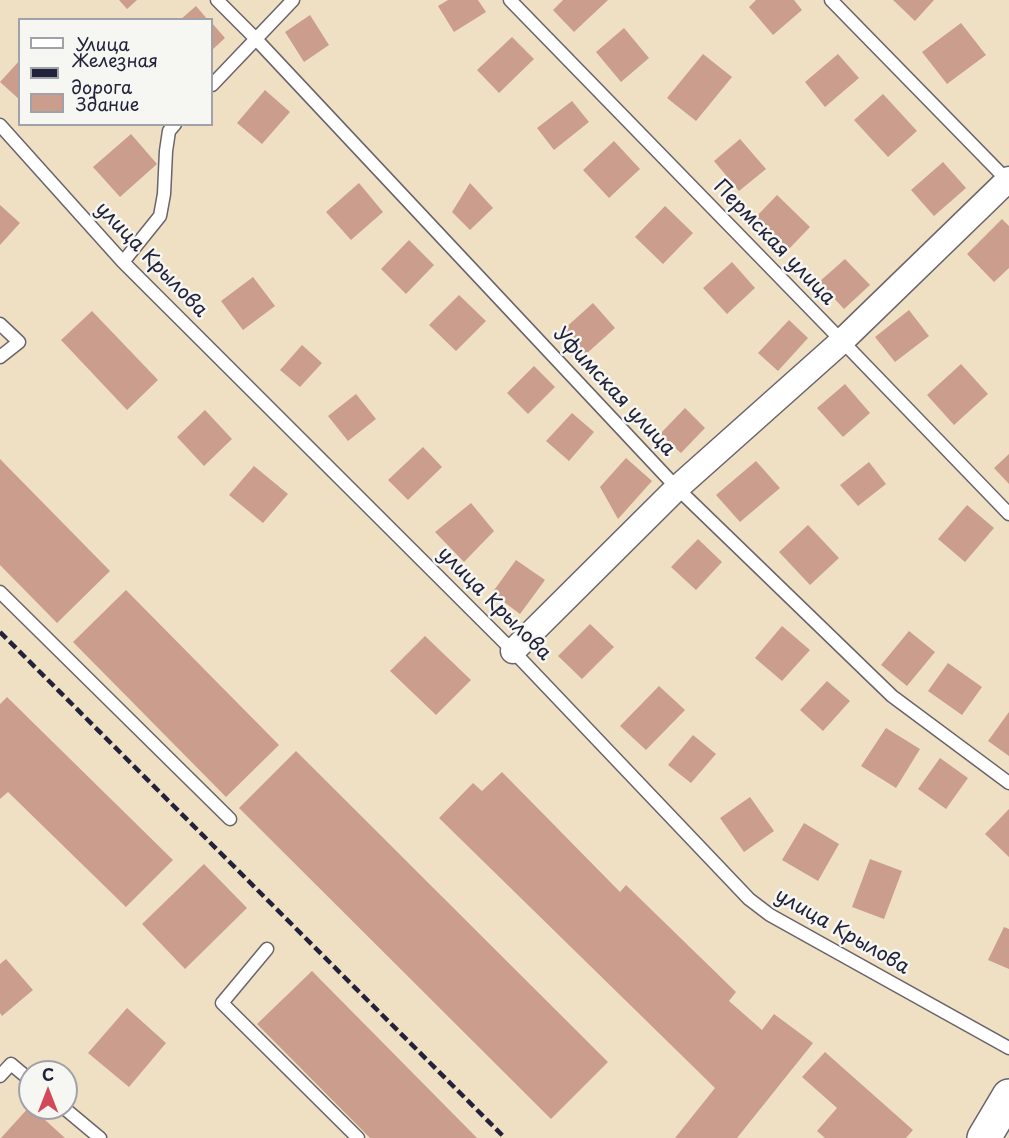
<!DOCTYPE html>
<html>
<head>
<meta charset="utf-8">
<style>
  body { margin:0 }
  #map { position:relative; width:1009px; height:1138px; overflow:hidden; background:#efe0c3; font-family:"Playpen Sans",sans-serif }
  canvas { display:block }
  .legend { position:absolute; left:18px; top:18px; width:195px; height:108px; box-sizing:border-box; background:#f6f6f2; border:2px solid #a1a1a9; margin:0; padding:8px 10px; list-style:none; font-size:18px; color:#22223b }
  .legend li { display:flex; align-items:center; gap:12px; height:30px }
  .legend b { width:30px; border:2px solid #a1a1a9 }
  .north { position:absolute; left:18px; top:1060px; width:60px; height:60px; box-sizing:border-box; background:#f6f6f2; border:2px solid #a1a1a9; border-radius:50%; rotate:0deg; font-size:16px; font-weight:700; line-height:24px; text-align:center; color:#22223b }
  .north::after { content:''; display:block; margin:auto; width:21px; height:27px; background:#d1495b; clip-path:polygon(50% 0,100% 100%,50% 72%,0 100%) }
</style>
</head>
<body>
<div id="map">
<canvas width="1009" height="1138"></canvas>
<ul class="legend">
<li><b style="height:8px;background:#fff"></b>Улица</li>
<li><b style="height:8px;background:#22223b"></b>Железная дорога</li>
<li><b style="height:16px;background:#cb9d8d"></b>Здание</li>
</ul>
<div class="north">С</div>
</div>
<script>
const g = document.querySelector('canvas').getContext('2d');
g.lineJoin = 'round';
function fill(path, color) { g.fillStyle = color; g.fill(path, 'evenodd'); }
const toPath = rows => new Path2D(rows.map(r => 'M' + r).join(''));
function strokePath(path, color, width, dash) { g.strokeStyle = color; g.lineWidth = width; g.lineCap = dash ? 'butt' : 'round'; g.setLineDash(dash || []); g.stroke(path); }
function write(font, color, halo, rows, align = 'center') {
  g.font = font + ' "Playpen Sans",sans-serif'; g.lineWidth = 5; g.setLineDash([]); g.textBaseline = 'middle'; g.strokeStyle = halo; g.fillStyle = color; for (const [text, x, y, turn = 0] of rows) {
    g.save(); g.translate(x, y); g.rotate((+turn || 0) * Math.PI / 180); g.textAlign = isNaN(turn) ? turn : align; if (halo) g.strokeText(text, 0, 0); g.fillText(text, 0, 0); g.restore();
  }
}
const building = toPath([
  [119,0,137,0,127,9],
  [448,0,478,0,486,12,454,32,438,6],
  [563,0,608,0,574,32,553,10],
  [756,0,794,0,802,10,773,35,749,7],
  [893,0,934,0,915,21],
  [196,6,208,20,180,20],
  [310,15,329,45,304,62,285,32],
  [212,23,225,38,212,50],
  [961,23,986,55,947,84,922,52],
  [624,28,649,58,621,82,596,52],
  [512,37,534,59,499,93,477,70],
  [703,54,732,77,696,121,667,98],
  [838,54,859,78,825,107,805,82],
  [20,60,20,100,0,82],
  [265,90,290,112,262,144,237,123],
  [883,94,917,131,888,157,854,120],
  [572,101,589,122,554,150,537,128],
  [131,134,157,164,120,197,93,167],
  [740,139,766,169,739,191,714,161],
  [614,141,640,169,609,198,583,170],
  [943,162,966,188,934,216,911,190],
  [359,183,383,212,351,240,326,212],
  [470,183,493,208,470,230,452,212],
  [777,195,810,227,788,250,755,218],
  [0,205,20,223,0,245],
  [665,206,693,233,663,264,635,237],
  [1002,219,1009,226,1009,268,994,282,967,254],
  [409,240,434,265,406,294,381,269],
  [845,259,870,285,844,309,819,282],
  [732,262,755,288,727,314,703,288],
  [253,277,275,306,243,330,221,301],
  [459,295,486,321,456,351,429,325],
  [593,303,615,328,585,355,563,330],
  [909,310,929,336,895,362,875,337],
  [92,311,158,380,127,410,61,340],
  [789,320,808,338,778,371,758,353],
  [302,345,322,363,300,387,280,370],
  [961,364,988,394,954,425,927,395],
  [534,366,555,387,528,414,507,393],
  [845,384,870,413,843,437,817,408],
  [356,394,376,419,348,441,328,416],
  [685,408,705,428,681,453,660,434],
  [205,410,232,439,204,466,177,437],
  [572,413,594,432,569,461,546,441],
  [423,447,442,467,408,500,388,480],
  [1009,454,1009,484,994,468],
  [626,458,652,481,618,519,600,487],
  [0,459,110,571,57,623,0,565],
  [756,461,780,488,740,522,716,495],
  [869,462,886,484,858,506,840,485],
  [254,466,288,494,263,523,229,495],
  [471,503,494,531,464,562,435,532],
  [967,505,994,528,965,562,938,539],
  [808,525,839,558,810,585,779,552],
  [698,539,722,562,696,590,671,567],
  [516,560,545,580,520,614,492,593],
  [126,590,279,745,226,797,73,642],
  [590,624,614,647,582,679,558,656],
  [782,626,810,650,782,681,755,658],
  [909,631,935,652,907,686,881,665],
  [425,636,471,680,436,715,390,671],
  [948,663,982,687,962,715,928,691],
  [827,681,850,701,823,731,800,710],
  [659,686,685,710,646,750,620,726],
  [7,697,173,860,126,907,8,792,0,799,0,704],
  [1009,712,1009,756,988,741],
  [886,728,920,749,896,788,861,766],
  [693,735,716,754,691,783,668,765],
  [296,751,608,1062,551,1119,239,808],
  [940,758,968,778,946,809,918,789],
  [502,772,620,892,626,885,736,992,729,1001,762,1030,774,1014,813,1043,737,1138,675,1138,715,1088,439,818,473,783,482,791],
  [750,797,774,831,744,852,720,818],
  [1009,809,1009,857,985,834],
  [804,823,839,844,818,881,782,860],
  [870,859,902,871,884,919,852,907],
  [204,864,247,908,185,969,142,924],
  [1004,927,1009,929,1009,969,988,960],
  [6,959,33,990,2,1016,0,1013,0,964],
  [312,971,477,1138,370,1138,257,1024],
  [127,1008,166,1043,129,1087,88,1053],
  [825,1052,913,1130,906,1138,825,1138,817,1131,837,1108,802,1077],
  [30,1106,30,1108,32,1108,65,1138,1,1138]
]);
const service = toPath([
  [217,0,255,38,677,488,892,696,1009,783],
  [510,0,842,341,1009,514],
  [831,0,1009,182],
  [212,85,293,0],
  [0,125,123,262,513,651,749,899,770,915,1009,1048],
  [123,262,160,216,164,194,166,151,169,131,175,124],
  [0,324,19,342,0,357],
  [0,592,230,819],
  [267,949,222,1003,358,1138],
  [0,1076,11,1064,30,1080],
  [64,1108,100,1138]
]);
const minor = toPath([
  [513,651,677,488,842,341,1009,179]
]);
const secondary = toPath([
  [984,1138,1009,1096]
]);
const rail = toPath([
  [0,632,505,1138]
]);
const streetNames = [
  ["Пермская улица",774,243,46],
  ["улица Крылова",151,260,46],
  ["Уфимская улица",614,392,47],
  ["улица Крылова",494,604,45],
  ["улица Крылова",842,932,30]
];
fill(building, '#cb9d8d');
strokePath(service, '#6a646b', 15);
strokePath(minor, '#6a646b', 27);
strokePath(secondary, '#6a646b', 36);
strokePath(service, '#fff', 12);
strokePath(minor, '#fff', 24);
strokePath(secondary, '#fff', 33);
strokePath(rail, '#22223b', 4.5, [9, 4.5]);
write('20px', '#22223b', '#f6f6f2', streetNames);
</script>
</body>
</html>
